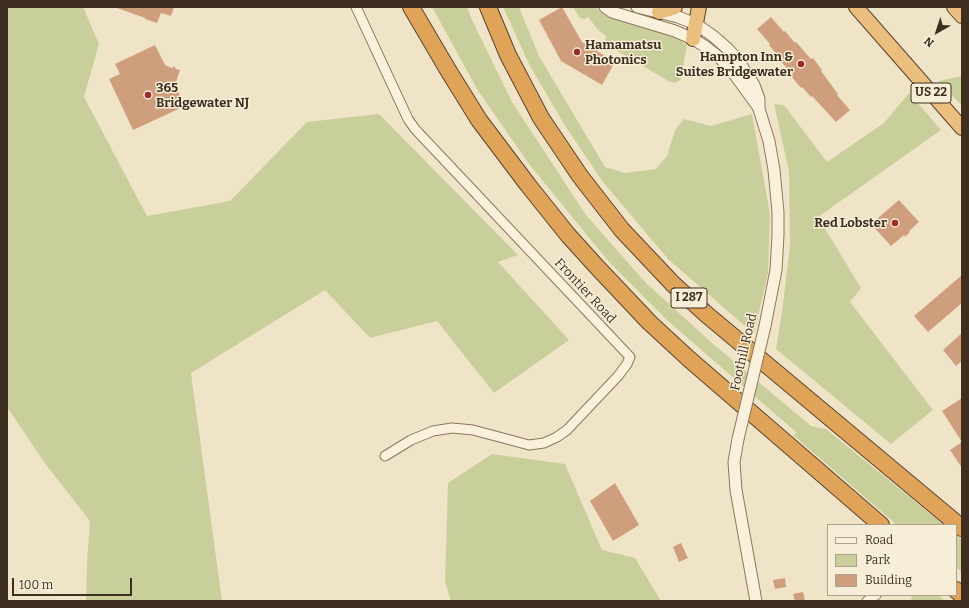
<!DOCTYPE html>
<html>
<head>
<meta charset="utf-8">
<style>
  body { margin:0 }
  #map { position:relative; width:969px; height:608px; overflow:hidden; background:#f0e4c8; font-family:Bitter,serif }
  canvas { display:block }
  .frame { position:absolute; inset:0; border:8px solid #3d2e20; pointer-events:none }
  .legend { position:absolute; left:827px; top:524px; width:130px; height:72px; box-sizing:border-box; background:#f7eed8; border:1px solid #ada18e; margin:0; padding:5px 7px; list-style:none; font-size:12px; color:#3d2e20 }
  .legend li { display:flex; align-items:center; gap:8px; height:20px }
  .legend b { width:20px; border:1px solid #ada18e }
  .north { position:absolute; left:917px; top:12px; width:40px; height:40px; -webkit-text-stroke:3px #f7eed8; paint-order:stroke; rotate:219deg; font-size:11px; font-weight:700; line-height:16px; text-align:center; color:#3d2e20 }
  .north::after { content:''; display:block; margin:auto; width:14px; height:18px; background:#3d2e20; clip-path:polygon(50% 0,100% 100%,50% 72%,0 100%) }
  .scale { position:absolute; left:12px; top:578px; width:120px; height:18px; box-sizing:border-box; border:2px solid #3d2e20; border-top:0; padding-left:5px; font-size:12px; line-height:14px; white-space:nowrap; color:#3d2e20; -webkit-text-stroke:3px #f7eed8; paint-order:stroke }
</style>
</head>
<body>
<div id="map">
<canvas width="969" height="608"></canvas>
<div class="frame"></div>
<ul class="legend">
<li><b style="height:5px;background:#faf1dc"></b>Road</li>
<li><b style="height:11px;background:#c9cf9b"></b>Park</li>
<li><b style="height:11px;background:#cf9f7d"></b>Building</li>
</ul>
<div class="north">N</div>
<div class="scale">100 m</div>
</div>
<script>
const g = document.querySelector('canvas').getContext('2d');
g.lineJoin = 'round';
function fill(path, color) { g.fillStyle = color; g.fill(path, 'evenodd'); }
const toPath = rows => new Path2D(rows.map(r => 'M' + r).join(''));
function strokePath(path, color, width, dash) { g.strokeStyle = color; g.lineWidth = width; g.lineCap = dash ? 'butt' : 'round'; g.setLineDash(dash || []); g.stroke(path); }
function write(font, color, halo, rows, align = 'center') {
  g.font = font + ' Bitter,serif'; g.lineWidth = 3; g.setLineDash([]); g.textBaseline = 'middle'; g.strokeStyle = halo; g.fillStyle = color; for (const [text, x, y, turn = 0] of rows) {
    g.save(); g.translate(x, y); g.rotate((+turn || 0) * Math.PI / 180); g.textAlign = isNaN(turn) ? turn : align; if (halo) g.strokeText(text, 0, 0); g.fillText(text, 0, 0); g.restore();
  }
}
const green = toPath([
  [7,7,83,7,99,44,84,97,147,216,230,201,307,122,379,114,518,255,498,262,569,340,494,393,437,321,370,338,325,290,191,373,222,601,86,601,87,563,90,521,44,462,7,407],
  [432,7,467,7,472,20,512,102,586,215,646,283,712,343,811,426,826,429,944,525,897,525,793,435,797,433,668,321,609,262,529,164,477,89],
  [503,7,519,7,539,56,605,167,625,173,656,169,667,156,675,130,684,119,711,126,752,114,770,214,768,273,754,334,668,259,603,182,564,124,530,66],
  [573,7,595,7,602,12,677,36,676,39,683,42,684,44,687,44,681,79,676,83,670,82,607,45,605,43,606,36,599,31,588,17,585,19,580,18],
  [962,76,962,106,939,81],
  [909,93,941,130,818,217,861,288,850,302,933,410,891,444,776,349,782,312,790,246,789,171,774,104,784,105,827,162,884,123],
  [492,454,565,464,602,550,635,558,661,601,451,601,445,582,448,483],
  [956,535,962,540,962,572,956,567],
  [912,595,938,595,945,601,911,601]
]);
const building = toPath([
  [117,7,174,7,171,16,161,13,157,23,145,19,145,18,117,8],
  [562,7,582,42,615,62,602,85,561,61,539,20],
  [771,17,784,32,785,31,795,43,796,42,811,59,813,58,822,70,821,71,838,94,837,95,850,110,836,122,812,96,811,97,802,87,801,88,791,76,793,75,778,58,779,57,769,45,770,44,757,29],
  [155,45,165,65,172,68,174,66,176,69,180,70,175,85,185,106,133,130,109,79,120,74,115,64],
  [899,200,919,222,909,231,910,232,905,237,904,235,891,246,871,224],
  [962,275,962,303,928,332,914,316],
  [962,333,962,361,956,366,943,350],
  [962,398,962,442,942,411],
  [962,442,962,468,950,450],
  [615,483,639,525,613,541,590,501],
  [681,543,688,558,679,562,673,547],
  [785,578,786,587,775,589,773,580],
  [803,592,805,601,795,601,793,594]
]);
const minor = toPath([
  [356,7,408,119,415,129,630,357,627,364,618,376,567,430,557,437,544,443,529,445,473,430,452,428,433,431,411,440,385,456],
  [867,601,876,595]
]);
const tertiary = toPath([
  [605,7,612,12,675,31,693,39,706,47,721,59,732,71,759,108],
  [637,7,678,17,696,24,713,36,728,49,738,60,754,85,759,99,759,109,769,141,774,170,778,212,778,235,776,270,765,326],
  [738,439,734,462,736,490,756,601]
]);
const trunk = toPath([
  [856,7,962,128],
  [954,7,962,16],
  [659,12,675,7],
  [693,39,699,7]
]);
const motorway = toPath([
  [411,7,448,70,479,120,528,185,568,235,597,267,649,322,689,359,881,525],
  [488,7,508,55,541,118,580,176,622,230,673,284,706,314,962,528],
  [956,590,962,595]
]);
const tertiaryBridge = toPath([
  [738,439,765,326]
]);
const markers = [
  [577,52,4,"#9e2a2b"],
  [801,64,4,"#9e2a2b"],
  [148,95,4,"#9e2a2b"],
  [895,223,4,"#9e2a2b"]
];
const shields = [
  [931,93,40],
  [689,298,36]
];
const shieldNames = [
  ["US 22",931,93],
  ["I 287",689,298]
];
const poiNames = [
  ["Hamamatsu",585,45],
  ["Photonics",585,60],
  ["Hampton Inn &",793,57,"right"],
  ["Suites Bridgewater",793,72,"right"],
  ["365",156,88],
  ["Bridgewater NJ",156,103],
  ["Red Lobster",887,223,"right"]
];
const streetNames = [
  ["Frontier Road",585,291,47],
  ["Foothill Road",744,352,-77]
];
fill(green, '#c9cf9b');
fill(building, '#cf9f7d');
strokePath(minor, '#8d765c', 11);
strokePath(tertiary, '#8d765c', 13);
strokePath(trunk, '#5b4430', 16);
strokePath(motorway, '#5b4430', 18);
strokePath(minor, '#faf1dc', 9);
strokePath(tertiary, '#faf1dc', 11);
strokePath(trunk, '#eabe7c', 14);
strokePath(motorway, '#e0a458', 16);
strokePath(tertiaryBridge, '#8d765c', 13, []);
strokePath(tertiaryBridge, '#faf1dc', 11);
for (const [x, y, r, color] of markers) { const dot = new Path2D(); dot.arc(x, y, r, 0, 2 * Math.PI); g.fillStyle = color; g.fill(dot); strokePath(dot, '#f7eed8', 1.5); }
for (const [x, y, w] of shields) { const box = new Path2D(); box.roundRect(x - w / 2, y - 10, w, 20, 3); g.fillStyle = '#f7eed8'; g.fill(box); strokePath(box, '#3d2e20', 1); }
write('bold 12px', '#3d2e20', null, shieldNames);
write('bold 13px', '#3d2e20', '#f7eed8', poiNames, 'left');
write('13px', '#3d2e20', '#f7eed8', streetNames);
</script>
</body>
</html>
